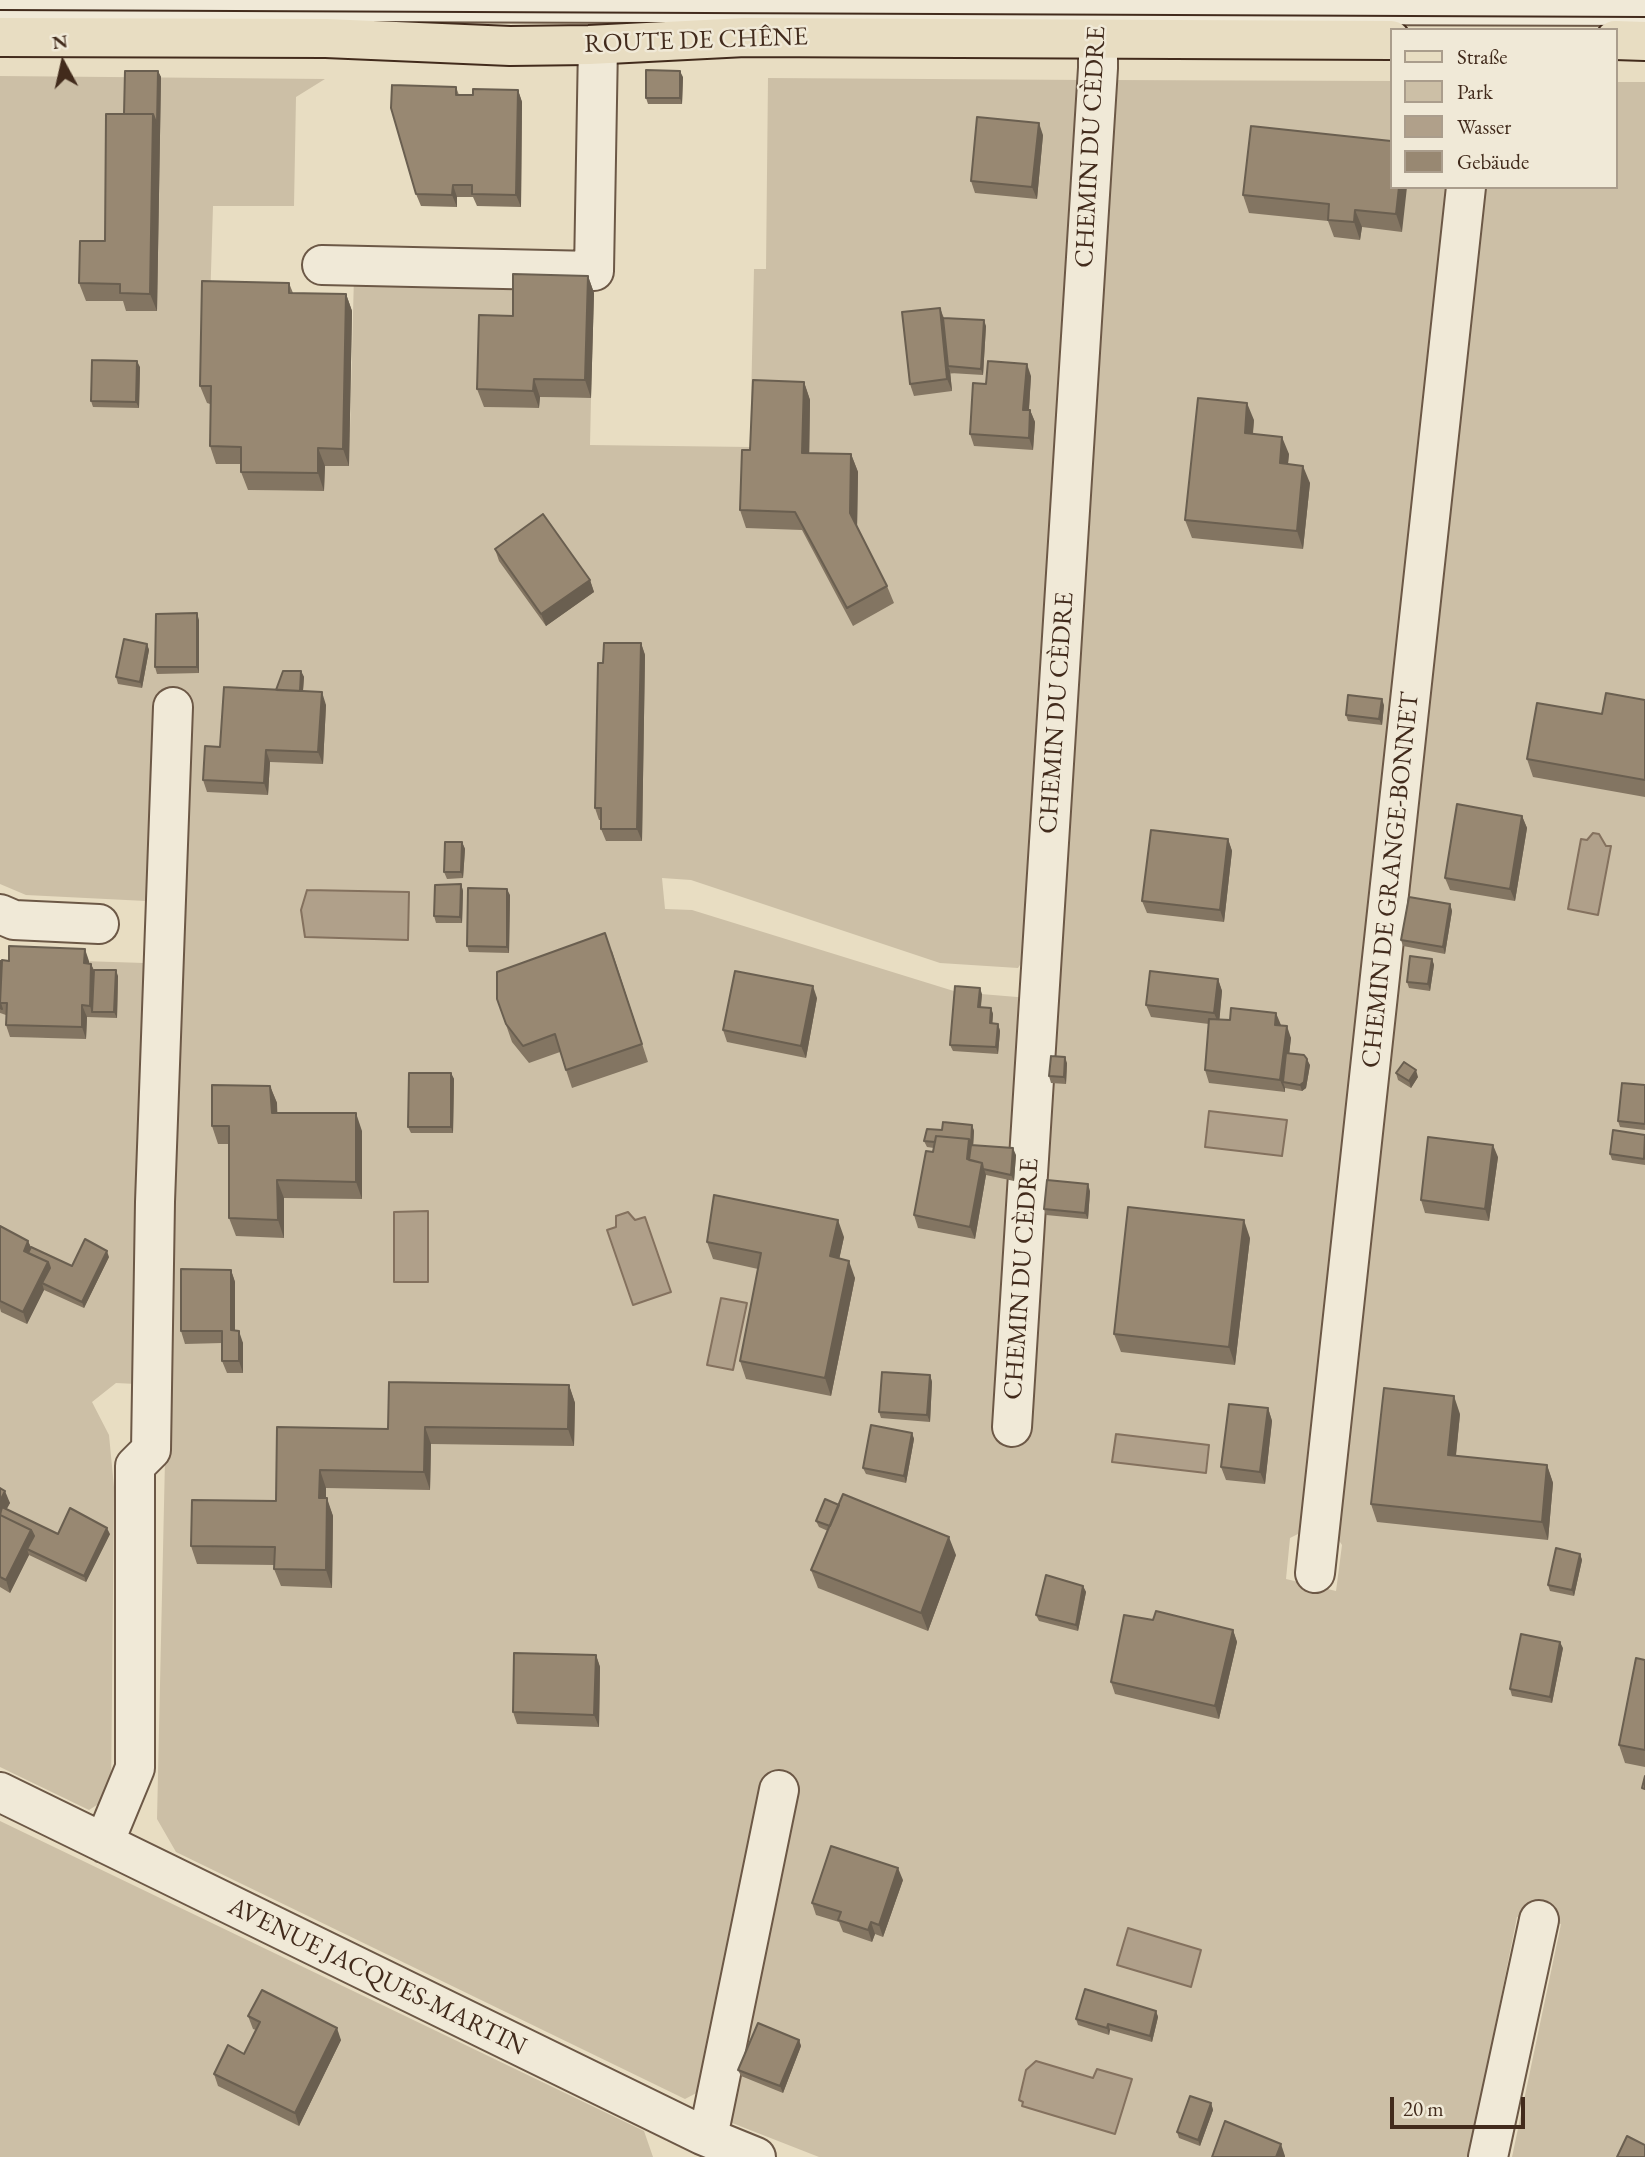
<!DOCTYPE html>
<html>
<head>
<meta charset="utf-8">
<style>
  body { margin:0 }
  #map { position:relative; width:1645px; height:2157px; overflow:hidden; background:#e8ddc2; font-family:"EB Garamond",serif }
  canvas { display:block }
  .legend { position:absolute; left:1390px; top:28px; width:228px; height:161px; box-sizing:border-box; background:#f0e9d7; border:2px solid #aa9d8c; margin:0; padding:9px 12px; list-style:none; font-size:21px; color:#422b1c }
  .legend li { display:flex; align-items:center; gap:14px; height:35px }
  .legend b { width:35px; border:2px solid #aa9d8c }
  .north { position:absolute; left:28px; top:28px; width:70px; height:70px; -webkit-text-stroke:5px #f0e9d7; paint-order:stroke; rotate:352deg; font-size:19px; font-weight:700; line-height:28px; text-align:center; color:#422b1c }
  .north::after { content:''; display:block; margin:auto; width:24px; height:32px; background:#422b1c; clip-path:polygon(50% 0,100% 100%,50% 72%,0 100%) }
  .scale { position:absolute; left:1390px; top:2097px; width:135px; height:32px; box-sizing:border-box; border:4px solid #422b1c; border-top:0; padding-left:9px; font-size:21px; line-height:24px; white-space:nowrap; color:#422b1c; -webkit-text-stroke:5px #f0e9d7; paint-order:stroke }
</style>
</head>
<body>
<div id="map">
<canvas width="1645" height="2157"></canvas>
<ul class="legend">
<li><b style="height:9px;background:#e8ddc2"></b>Straße</li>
<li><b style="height:19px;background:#ccbfa6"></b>Park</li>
<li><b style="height:19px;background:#b0a08a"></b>Wasser</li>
<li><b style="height:19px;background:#988872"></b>Gebäude</li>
</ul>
<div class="north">N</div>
<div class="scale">20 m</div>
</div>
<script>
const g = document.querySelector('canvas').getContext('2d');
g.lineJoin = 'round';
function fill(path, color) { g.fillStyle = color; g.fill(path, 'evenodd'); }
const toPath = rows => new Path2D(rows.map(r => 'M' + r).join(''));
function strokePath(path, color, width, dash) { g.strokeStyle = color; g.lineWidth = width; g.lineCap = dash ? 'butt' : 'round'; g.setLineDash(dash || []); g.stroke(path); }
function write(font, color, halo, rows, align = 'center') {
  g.font = font + ' "EB Garamond",serif'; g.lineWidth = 5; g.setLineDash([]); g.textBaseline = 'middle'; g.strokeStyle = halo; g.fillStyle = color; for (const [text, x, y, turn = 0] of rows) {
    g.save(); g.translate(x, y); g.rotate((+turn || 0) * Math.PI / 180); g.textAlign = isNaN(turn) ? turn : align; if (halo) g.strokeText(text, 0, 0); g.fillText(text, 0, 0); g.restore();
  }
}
const green = toPath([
  [0,76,325,79,296,97,294,206,213,206,207,403,217,404,216,463,248,464,248,490,324,491,325,466,349,466,354,276,458,278,520,292,519,334,486,333,484,407,539,408,540,397,591,398,590,445,750,447,754,269,766,269,768,78,1088,80,1034,943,1018,968,940,963,691,880,662,878,665,909,692,910,957,992,1029,998,1001,1433,1022,1435,1110,80,1391,81,1391,187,1449,187,1300,1533,1290,1538,1286,1579,1336,1591,1342,1545,1336,1536,1385,1104,1416,783,1453,494,1484,187,1615,187,1615,82,1645,82,1645,2157,1512,2157,1561,1924,1517,1917,1469,2157,819,2157,727,2121,794,1797,768,1783,706,2088,685,2099,176,1852,157,1819,174,1056,143,1056,136,1384,116,1383,92,1402,109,1435,114,1487,111,1796,89,1810,0,1767,0,1013,11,1015,11,1037,48,1038,51,960,144,963,146,901,26,895,0,884],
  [0,1821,644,2131,653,2157,0,2157]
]);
const water = toPath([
  [1593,833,1599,834,1606,846,1611,846,1598,915,1568,909,1581,839,1587,840,1593,833],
  [307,890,409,892,408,940,305,937,301,910,307,890],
  [1209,1111,1287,1120,1282,1156,1205,1147,1209,1111],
  [428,1211,428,1282,394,1282,394,1212,428,1211],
  [628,1212,635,1220,645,1217,671,1292,633,1305,607,1230,616,1227,616,1216,628,1212],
  [721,1298,747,1303,733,1370,707,1365,721,1298],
  [1116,1434,1209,1445,1206,1473,1112,1462,1116,1434],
  [1128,1928,1201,1950,1191,1987,1117,1965,1128,1928],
  [1036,2061,1093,2078,1097,2069,1132,2079,1115,2134,1022,2106,1023,2102,1019,2100,1026,2070,1036,2061]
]);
const minor = toPath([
  [0,1,1645,6],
  [322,265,594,271,598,45],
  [0,914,14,920,99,924],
  [1012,1427,1098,68,1098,6],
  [1315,1573,1466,187],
  [0,1792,702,2135,756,2157],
  [104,1843,135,1768,135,1466,151,1450,155,1202,173,707],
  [708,2137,779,1790],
  [1488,2157,1539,1920]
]);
const major = toPath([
  [0,37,326,38,510,46,589,45,745,37,1391,40],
  [1615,40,1645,41]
]);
const tram = toPath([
  [0,10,1645,17]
]);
const wall = toPath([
  [158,71,161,77,157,311,126,311,123,301,86,301,79,283,105,241,124,114],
  [683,77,682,104,648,104,646,98],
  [456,87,459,95,473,95,518,90,522,102,521,207,477,206,473,197,457,197,457,207,421,206,416,194],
  [1043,135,1037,199,975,193,971,181],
  [1391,141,1402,232,1362,227,1360,240,1334,237,1328,221,1249,213,1243,195],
  [588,276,594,293,591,398,540,397,539,408,484,407,477,389,513,316],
  [289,283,293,293,346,294,352,311,349,466,325,466,324,491,248,490,241,472,241,464,216,464,210,446,210,404,207,403,200,386],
  [940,308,944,318,986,326,983,375,950,373,950,371,952,391,914,396,910,384],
  [140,367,139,408,93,407,91,401],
  [1031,376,1029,410,1030,410,1035,422,1033,450,974,446,970,434,986,384],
  [804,382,810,400,809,453,851,454,858,472,857,526,887,586,894,603,853,626,802,530,746,528,740,510,750,450],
  [1254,420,1253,434,1289,454,1288,464,1310,483,1303,549,1192,538,1185,520],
  [495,549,590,580,594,592,546,626,499,561],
  [199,620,199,673,157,674,155,667],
  [641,643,645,655,642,841,606,841,601,829,601,820,599,820,595,808,603,663],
  [147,644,149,650,142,688,118,684,116,677],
  [301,671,304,677,303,691,326,705,323,764,270,762,268,795,207,792,203,780,220,747,276,690],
  [1645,700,1645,797,1533,777,1527,759,1602,714],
  [1384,705,1382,725,1348,721,1346,715],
  [1522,816,1527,828,1515,901,1450,890,1445,878],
  [1228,839,1232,851,1224,922,1147,913,1142,901],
  [462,842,465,849,463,878,447,879,444,872],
  [461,884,463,891,462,923,436,923,434,916],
  [510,895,509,953,469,952,467,946],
  [1450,904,1452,911,1445,954,1403,946,1401,940],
  [612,951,648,1062,572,1088,560,1052,529,1063,512,1042,497,999],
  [1432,959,1434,965,1430,991,1409,988,1407,982],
  [0,961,89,961,89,963,91,964,94,970,118,976,117,1018,87,1017,86,1039,10,1037,6,1025,6,1015,0,1013],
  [1218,979,1222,991,1219,1020,1281,1025,1291,1038,1289,1053,1310,1065,1306,1088,1302,1091,1285,1088,1285,1092,1209,1083,1205,1070,1209,1024,1151,1017,1146,1005],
  [982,994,981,1007,991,1008,993,1014,992,1024,998,1024,1000,1031,998,1054,953,1051,950,1045],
  [817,998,806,1058,727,1042,723,1030],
  [1067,1063,1066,1084,1051,1083,1049,1076],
  [451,1073,454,1079,453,1133,411,1133,408,1127],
  [1396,1073,1418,1077,1411,1088,1398,1080],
  [1645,1085,1645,1130,1620,1127,1618,1121],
  [270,1086,277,1103,277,1113,362,1131,362,1199,284,1198,284,1238,236,1236,229,1218,229,1144,218,1144,212,1126],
  [972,1125,974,1131,973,1145,1016,1155,1014,1181,986,1175,975,1239,918,1228,914,1215,934,1148,927,1147,924,1141,942,1130],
  [1645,1135,1645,1165,1612,1160,1610,1154],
  [1498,1157,1489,1221,1425,1213,1421,1200],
  [1090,1191,1088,1219,1046,1215,1044,1209],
  [0,1226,28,1241,31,1247,72,1266,109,1257,84,1308,44,1290,27,1324,1,1312,0,1308],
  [844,1237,839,1259,855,1278,831,1396,746,1379,740,1361,758,1269,713,1259,707,1242],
  [1250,1238,1235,1365,1121,1352,1114,1334],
  [231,1270,235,1282,235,1331,243,1343,243,1373,227,1373,222,1361,222,1343,185,1344,181,1331],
  [930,1375,932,1382,930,1422,881,1418,879,1412],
  [569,1385,575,1403,574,1446,431,1444,430,1490,326,1488,326,1498,333,1516,332,1588,281,1586,274,1569,275,1565,197,1564,191,1546,276,1501,277,1427,388,1429],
  [1268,1408,1272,1421,1265,1484,1226,1480,1221,1467],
  [1460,1414,1456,1456,1547,1465,1553,1483,1548,1540,1377,1522,1371,1504],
  [912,1433,914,1439,906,1483,866,1474,863,1468],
  [0,1488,10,1503,6,1509,58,1534,110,1534,86,1582,29,1555,10,1593,0,1587],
  [816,1521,956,1555,928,1631,818,1588,811,1570,828,1531,819,1527],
  [1580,1554,1582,1560,1574,1596,1550,1591,1548,1585],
  [1083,1586,1086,1592,1078,1631,1039,1621,1036,1615],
  [1153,1620,1233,1630,1237,1642,1219,1719,1115,1694,1111,1682],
  [1563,1648,1552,1703,1512,1696,1510,1689],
  [596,1655,600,1667,599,1727,517,1724,513,1712],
  [1645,1660,1645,1767,1625,1763,1619,1745],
  [903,1880,883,1937,875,1934,872,1942,843,1932,839,1922,816,1915,812,1903],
  [1156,2011,1158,2017,1152,2042,1110,2030,1109,2035,1078,2025,1076,2019],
  [248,2016,341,2040,299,2126,218,2086,214,2074,244,2054,256,2030,253,2029],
  [799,2040,801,2046,783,2093,741,2076,738,2070],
  [1211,2103,1213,2110,1200,2146,1179,2138,1177,2132]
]);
const shadedWall = toPath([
  [158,71,161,77,157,311,150,294,153,114],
  [680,71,683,77,682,104,680,98],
  [518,90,522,102,521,207,516,195],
  [1039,123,1043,135,1037,199,1032,187],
  [453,185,457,197,457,207,452,195],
  [1399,187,1407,187,1402,232,1396,214],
  [1355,210,1362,227,1360,240,1354,222],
  [588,276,594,293,591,398,585,380],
  [346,294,352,311,349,466,343,449],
  [940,308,944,320,948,366,950,371,952,391,947,379],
  [984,320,986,326,983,375,981,369],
  [137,361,140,367,139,408,136,402],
  [1027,364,1031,376,1028,422,1023,410],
  [534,379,540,397,539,408,533,391],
  [804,382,810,400,809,471,802,453],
  [1247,403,1254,420,1251,451,1245,433],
  [1030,410,1035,422,1033,450,1029,438],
  [1282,437,1289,454,1286,481,1280,463],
  [318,448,325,466,324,491,318,473],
  [851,454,858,472,857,531,850,513],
  [1303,466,1310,483,1303,549,1297,531],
  [590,580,594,592,546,626,541,614],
  [197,613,199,620,199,673,197,667],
  [641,643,645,655,642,841,637,829],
  [147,644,149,650,142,688,140,682],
  [301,671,304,677,302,703,299,697],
  [322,692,326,705,323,764,318,752],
  [1382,699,1384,705,1382,725,1379,719],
  [266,750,270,762,268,795,264,783],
  [1522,816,1527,828,1515,901,1510,889],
  [1228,839,1232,851,1224,922,1220,910],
  [462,842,465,849,463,878,461,872],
  [461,884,463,891,462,923,460,917],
  [507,889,510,895,509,953,507,947],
  [1450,904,1452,911,1445,954,1443,947],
  [85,949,89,961,89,975,84,963],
  [1432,959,1434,965,1430,991,1428,984],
  [91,964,96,976,92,1012,94,1018,90,1006],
  [116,970,118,976,117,1018,114,1012],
  [1218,979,1222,991,1219,1025,1214,1013],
  [813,986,817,998,806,1058,801,1046],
  [980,988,982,994,980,1013,978,1007],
  [82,1005,87,1017,86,1039,82,1027],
  [991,1008,993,1014,992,1029,990,1023],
  [1276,1013,1281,1025,1275,1025],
  [998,1024,1000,1031,998,1054,996,1047],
  [1287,1026,1291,1038,1286,1083,1283,1082,1285,1088,1285,1092,1280,1080],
  [1065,1057,1067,1063,1066,1084,1064,1077],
  [1307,1059,1310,1065,1306,1088,1302,1091,1300,1085],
  [1416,1070,1418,1077,1411,1088,1409,1081],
  [451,1073,454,1079,453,1133,451,1127],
  [270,1086,277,1103,278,1131,272,1113],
  [356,1113,362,1131,362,1199,356,1182],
  [972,1125,974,1131,972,1166,967,1159,969,1139],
  [1493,1145,1498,1157,1489,1221,1485,1209],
  [1013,1148,1016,1155,1014,1181,1011,1175],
  [982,1163,986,1175,975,1239,970,1227],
  [277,1180,284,1198,284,1238,278,1220],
  [1088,1184,1090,1191,1088,1219,1085,1213],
  [838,1220,844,1237,836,1274,830,1256],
  [1244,1220,1250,1238,1235,1365,1229,1347],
  [28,1241,33,1253,30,1259,24,1251],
  [107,1251,109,1257,84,1308,82,1302],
  [849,1261,855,1278,831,1396,825,1378],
  [48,1262,52,1274,42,1283,44,1290,27,1324,23,1312],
  [231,1270,235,1282,235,1343,231,1330],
  [239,1331,243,1343,243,1373,239,1361],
  [930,1375,932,1382,930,1422,927,1415],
  [569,1385,575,1403,574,1446,568,1429],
  [1454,1396,1460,1414,1454,1473,1448,1455],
  [1268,1408,1272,1421,1265,1484,1260,1472],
  [425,1427,431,1444,430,1490,424,1472],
  [912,1433,914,1439,906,1483,904,1476],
  [1547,1465,1553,1483,1548,1540,1542,1522],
  [320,1470,326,1488,326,1516,319,1498],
  [5,1491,10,1503,1,1520,0,1520,0,1501],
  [327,1498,333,1516,332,1588,326,1570],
  [107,1528,110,1534,86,1582,84,1576],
  [31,1530,36,1542,27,1549,29,1555,10,1593,6,1580],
  [949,1537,956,1555,928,1631,921,1613],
  [1580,1554,1582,1560,1574,1596,1572,1590],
  [1083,1586,1086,1592,1078,1631,1076,1625],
  [1233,1630,1237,1642,1219,1719,1215,1706],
  [1560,1642,1563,1648,1552,1703,1550,1697],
  [596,1655,600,1667,599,1727,594,1715],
  [898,1868,903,1880,883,1937,879,1925],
  [871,1922,875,1934,872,1942,868,1930],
  [1156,2011,1158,2017,1152,2042,1150,2036],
  [1108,2024,1110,2030,1109,2035,1107,2028],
  [337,2028,341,2040,299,2126,295,2113],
  [799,2040,801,2046,783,2093,780,2086],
  [1211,2103,1213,2110,1200,2146,1198,2140],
  [1281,2144,1285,2156,1285,2157,1276,2157]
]);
const building = toPath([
  [646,70,680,71,680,98,646,98,646,70],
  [125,71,158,71,157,125,153,114,124,114,125,71],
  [392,85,456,87,456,95,473,95,473,89,518,90,516,195,472,194,472,185,453,185,452,195,416,194,391,108,392,85],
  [106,114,153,114,150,294,120,293,120,284,79,283,80,241,105,241,106,114],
  [977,117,1039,123,1032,187,971,181,977,117],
  [1251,126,1391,141,1391,187,1399,187,1396,214,1355,210,1354,222,1328,220,1329,204,1243,195,1251,126],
  [513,274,588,276,585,380,534,379,533,391,477,389,479,315,513,316,513,274],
  [202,281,289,283,289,293,346,294,343,449,318,448,318,473,241,472,241,447,210,446,211,386,200,386,202,281],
  [940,308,947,379,910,384,902,312,940,308],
  [943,318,984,320,981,369,948,366,943,318],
  [92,360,137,361,136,402,91,401,92,360],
  [988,361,1027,364,1023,410,1030,410,1029,438,970,434,973,383,986,384,988,361],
  [753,380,804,382,802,453,851,454,850,513,887,586,847,608,795,512,740,510,742,450,750,450,753,380],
  [1198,398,1247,403,1245,433,1282,437,1280,463,1303,466,1297,531,1185,520,1198,398],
  [543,514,590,580,541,614,495,549,543,514],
  [197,613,197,667,155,667,156,614,197,613],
  [124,639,147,644,140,682,116,677,124,639],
  [604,643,641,643,637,829,601,829,601,808,595,808,598,663,603,663,604,643],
  [283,671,301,671,300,691,276,690,283,671],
  [224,687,322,692,318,752,266,750,264,783,203,780,205,746,220,747,224,687],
  [1606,693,1645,700,1645,780,1527,759,1537,703,1602,714,1606,693],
  [1348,695,1382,699,1379,719,1346,715,1348,695],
  [1457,804,1522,816,1510,889,1445,878,1457,804],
  [1151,830,1228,839,1220,910,1142,901,1151,830],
  [445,842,462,842,461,872,444,872,445,842],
  [461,884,460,917,434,916,435,885,461,884],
  [468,888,507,889,507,947,467,946,468,888],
  [1409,897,1450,904,1443,947,1401,940,1409,897],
  [605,933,642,1044,566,1070,555,1034,523,1046,506,1024,497,999,497,972,605,933],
  [9,946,85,949,84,963,91,964,90,1006,82,1005,82,1027,6,1025,7,1003,0,1003,2,960,9,961,9,946],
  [1410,956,1432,959,1428,984,1407,982,1410,956],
  [0,961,2,961,0,1003,2,1009,0,1008,0,961],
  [94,970,116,970,114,1012,92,1012,94,970],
  [735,971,813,986,801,1046,723,1030,735,971],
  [1150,971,1218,979,1214,1013,1146,1005,1150,971],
  [955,986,980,988,978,1007,991,1008,990,1023,998,1024,996,1047,950,1045,955,986],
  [1231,1008,1276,1013,1275,1025,1287,1026,1280,1080,1205,1070,1209,1019,1230,1020,1231,1008],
  [1286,1053,1304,1055,1307,1059,1304,1082,1300,1085,1283,1082,1286,1053],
  [1051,1056,1065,1057,1064,1077,1049,1076,1051,1056],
  [1404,1062,1416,1070,1409,1081,1396,1073,1404,1062],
  [409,1073,451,1073,451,1127,408,1127,409,1073],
  [1622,1083,1645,1085,1645,1124,1618,1121,1622,1083],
  [212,1085,270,1086,272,1113,356,1113,356,1182,277,1180,278,1220,229,1218,229,1126,212,1126,212,1085],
  [943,1122,972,1125,971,1145,969,1139,936,1136,935,1142,924,1141,927,1129,942,1130,943,1122],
  [1613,1130,1645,1135,1644,1159,1610,1154,1613,1130],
  [936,1136,969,1139,967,1159,982,1163,970,1227,914,1215,926,1151,933,1152,936,1136],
  [1428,1137,1493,1145,1485,1209,1421,1200,1428,1137],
  [971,1145,1013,1148,1011,1175,983,1169,982,1163,969,1160,971,1145],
  [1047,1180,1088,1184,1085,1213,1044,1209,1047,1180],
  [714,1195,838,1220,830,1256,849,1261,825,1378,740,1361,761,1253,707,1242,714,1195],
  [1128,1207,1244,1220,1229,1347,1114,1334,1128,1207],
  [0,1226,28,1241,24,1251,48,1262,23,1312,0,1301,0,1226],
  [85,1239,107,1251,82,1302,42,1283,50,1268,48,1262,28,1253,31,1247,72,1266,85,1239],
  [181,1269,231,1270,231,1330,239,1331,239,1361,222,1361,222,1331,181,1331,181,1269],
  [882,1372,930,1375,927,1415,879,1412,882,1372],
  [389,1382,569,1385,568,1429,425,1427,424,1472,320,1470,319,1498,327,1498,326,1570,274,1569,275,1547,191,1546,192,1500,276,1501,277,1427,388,1429,389,1382],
  [1384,1388,1454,1396,1448,1455,1547,1465,1542,1522,1371,1504,1384,1388],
  [1229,1404,1268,1408,1260,1472,1221,1467,1229,1404],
  [871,1425,912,1433,904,1476,863,1468,871,1425],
  [0,1488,5,1491,0,1501,0,1488],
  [843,1494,949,1537,921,1613,811,1570,843,1494],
  [825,1499,839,1505,830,1526,816,1521,825,1499],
  [2,1507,58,1534,70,1508,107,1528,84,1576,27,1549,34,1536,31,1530,0,1515,2,1507],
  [0,1515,31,1530,6,1580,0,1577,0,1515],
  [1556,1548,1580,1554,1572,1590,1548,1585,1556,1548],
  [1046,1575,1083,1586,1076,1625,1036,1615,1046,1575],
  [1156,1611,1233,1630,1215,1706,1111,1682,1124,1615,1153,1620,1156,1611],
  [1521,1634,1560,1642,1550,1697,1510,1689,1521,1634],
  [514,1653,596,1655,594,1715,513,1712,514,1653],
  [1636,1658,1645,1660,1645,1750,1619,1745,1636,1658],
  [1645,1776,1645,1789,1642,1788,1645,1776],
  [831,1846,898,1868,879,1925,871,1922,868,1930,838,1920,841,1912,812,1903,831,1846],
  [1085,1989,1156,2011,1150,2036,1108,2024,1107,2028,1076,2019,1085,1989],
  [262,1990,337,2028,295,2113,214,2074,228,2045,244,2054,260,2022,248,2016,262,1990],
  [758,2023,799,2040,780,2086,738,2070,758,2023],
  [1190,2096,1211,2103,1198,2140,1177,2132,1190,2096],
  [1225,2121,1281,2144,1276,2157,1212,2157,1225,2121],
  [1627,2136,1645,2145,1645,2157,1617,2157,1627,2136]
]);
const streetNames = [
  ["ROUTE DE CHÊNE",696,41,-2],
  ["CHEMIN DU CÈDRE",1091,147,-87],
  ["CHEMIN DU CÈDRE",1057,713,-86],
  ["CHEMIN DE GRANGE-BONNET",1391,880,-84],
  ["CHEMIN DU CÈDRE",1022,1279,-86],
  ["AVENUE JACQUES-MARTIN",377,1977,26]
];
fill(green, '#ccbfa6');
fill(water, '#b0a08a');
strokePath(water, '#84715e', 2);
strokePath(minor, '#6c5846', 42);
strokePath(major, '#422b1c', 42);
strokePath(minor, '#f0e9d7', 38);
strokePath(major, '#e8ddc2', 38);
strokePath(tram, '#422b1c', 2);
fill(wall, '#837562');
fill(shadedWall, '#6a5f50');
fill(building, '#988872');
strokePath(building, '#6a5f50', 2);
write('26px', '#422b1c', '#f0e9d7', streetNames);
</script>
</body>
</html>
